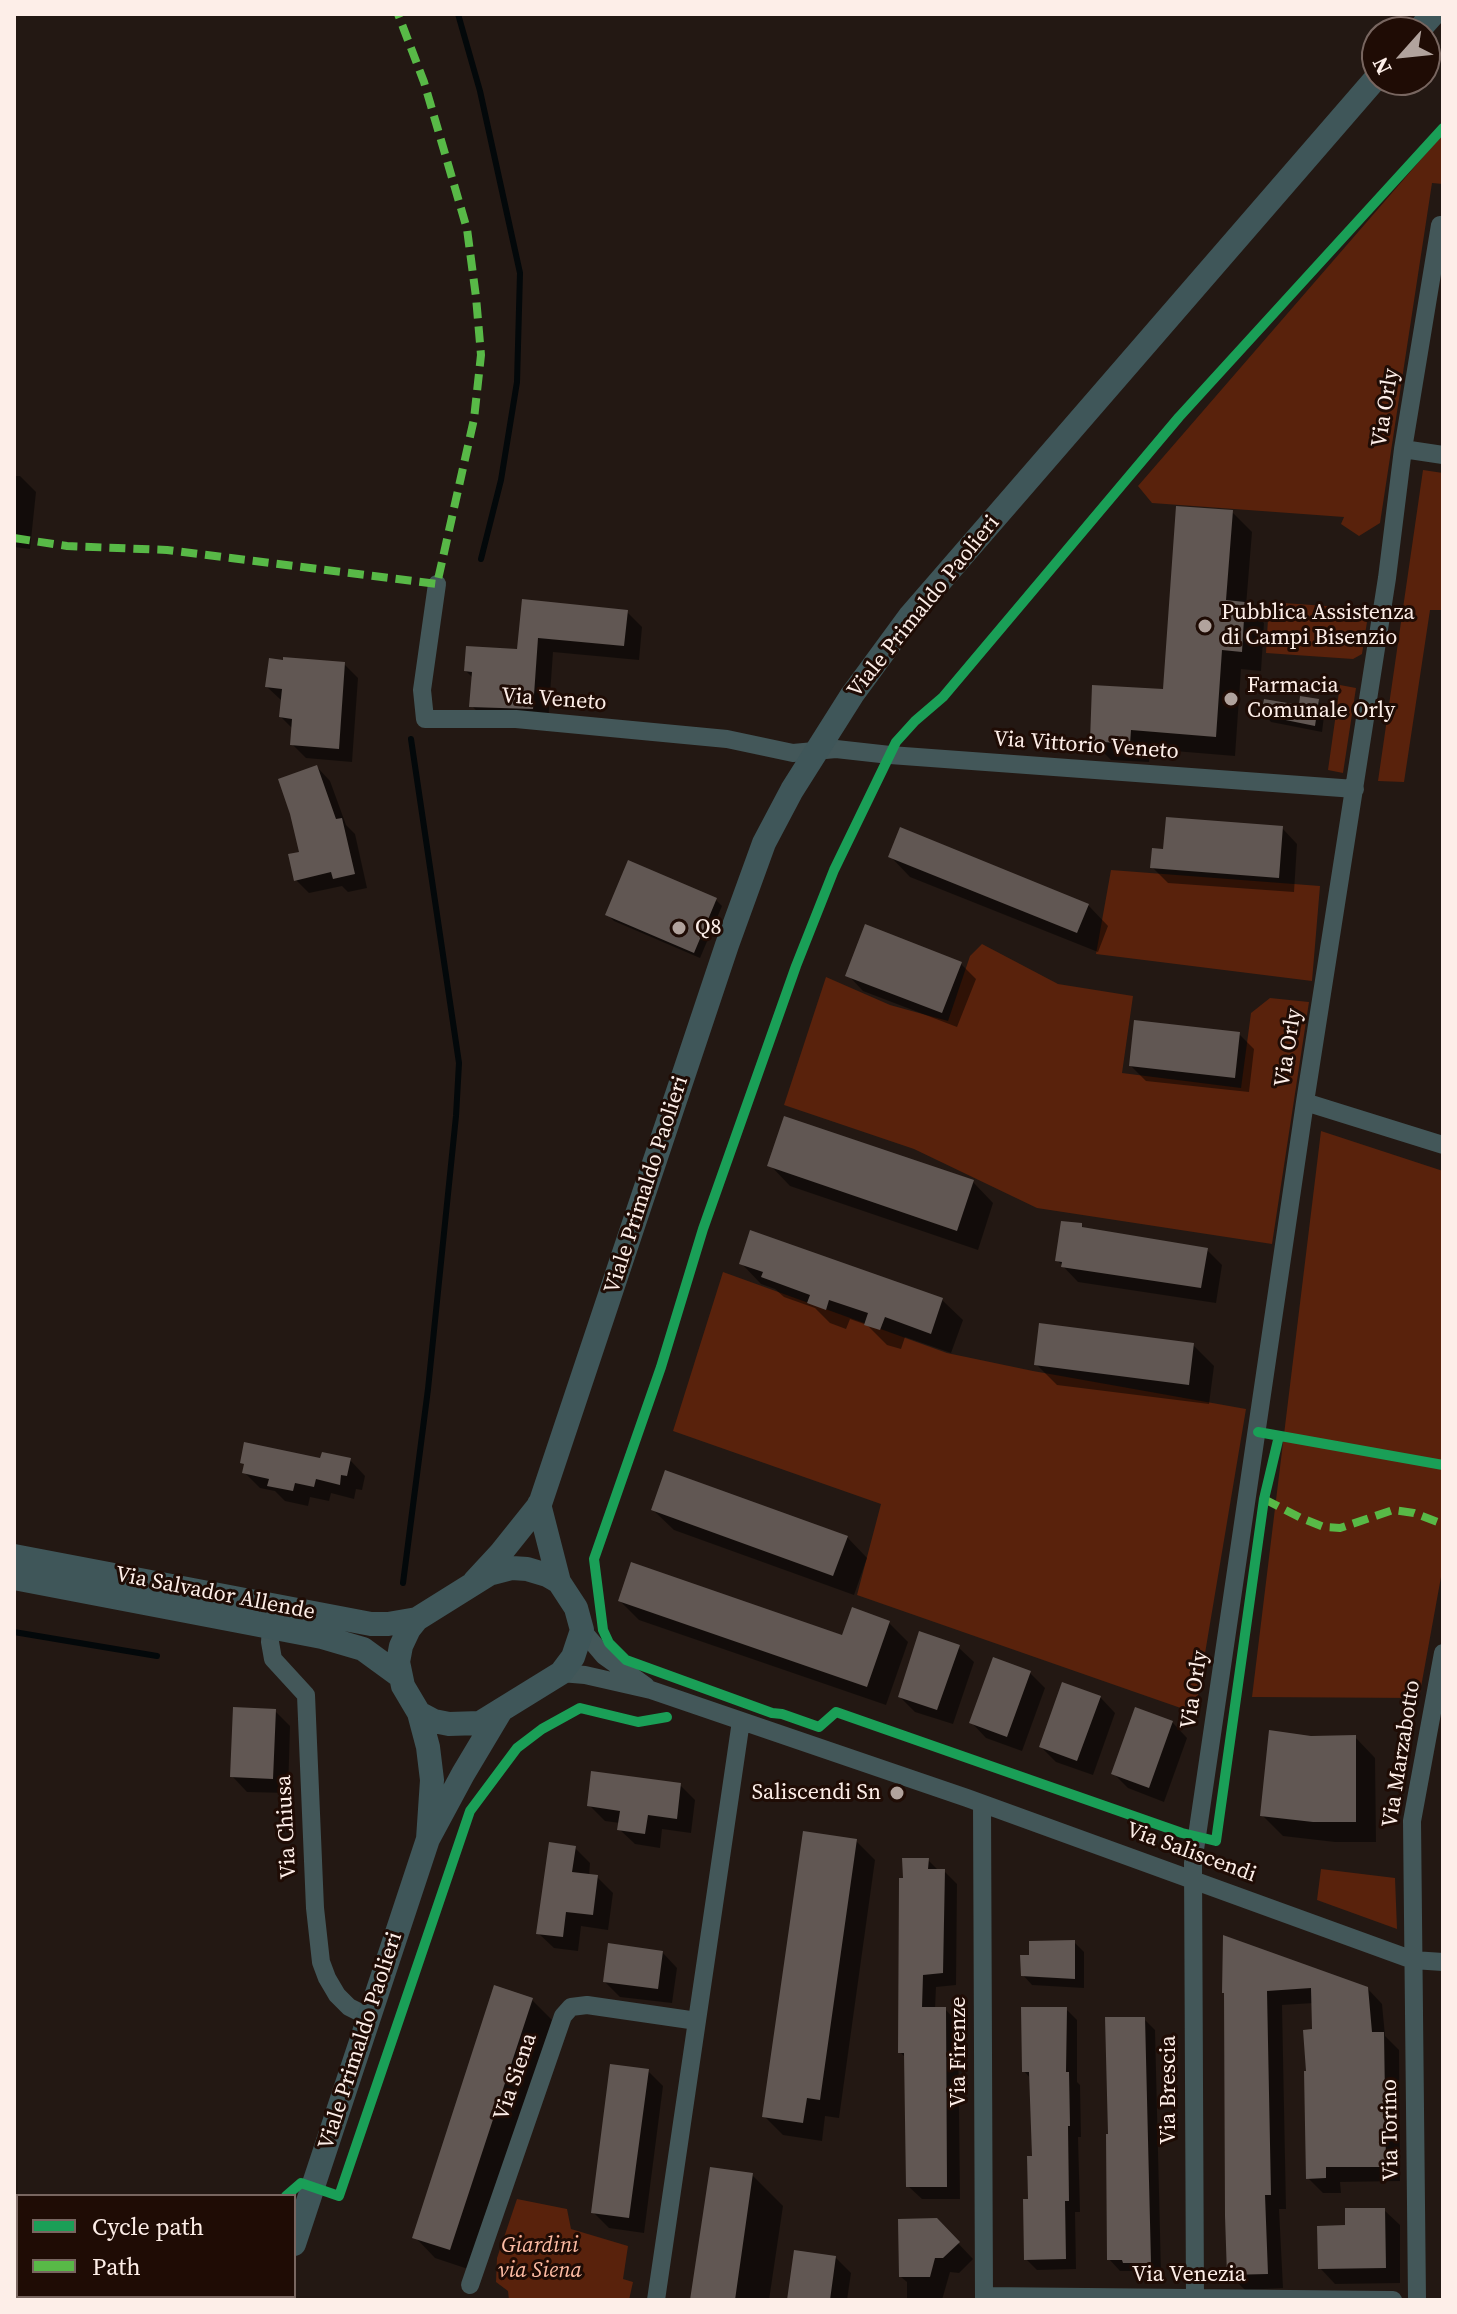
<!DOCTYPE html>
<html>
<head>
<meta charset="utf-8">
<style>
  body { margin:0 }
  #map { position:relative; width:1457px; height:2314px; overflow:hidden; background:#231813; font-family:"Source Serif 4",serif }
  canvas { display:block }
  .frame { position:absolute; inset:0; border:16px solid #fdeee8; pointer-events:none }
  .legend { position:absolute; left:16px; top:2194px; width:280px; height:104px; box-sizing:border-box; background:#1f0c05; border:2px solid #786660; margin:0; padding:10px 14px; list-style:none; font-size:24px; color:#fdeee8 }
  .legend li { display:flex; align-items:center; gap:16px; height:40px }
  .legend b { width:40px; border:2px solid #786660 }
  .north { position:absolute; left:1361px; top:16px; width:80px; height:80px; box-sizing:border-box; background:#1f0c05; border:2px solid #786660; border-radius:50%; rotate:243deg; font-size:22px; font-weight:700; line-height:32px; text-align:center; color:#fdeee8 }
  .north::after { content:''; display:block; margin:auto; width:28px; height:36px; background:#b1a39d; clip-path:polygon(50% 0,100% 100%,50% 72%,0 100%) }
</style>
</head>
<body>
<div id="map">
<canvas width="1457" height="2314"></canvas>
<div class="frame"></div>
<ul class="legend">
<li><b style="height:10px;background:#1a9f57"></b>Cycle path</li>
<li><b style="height:10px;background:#58b947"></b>Path</li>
</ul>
<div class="north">N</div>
</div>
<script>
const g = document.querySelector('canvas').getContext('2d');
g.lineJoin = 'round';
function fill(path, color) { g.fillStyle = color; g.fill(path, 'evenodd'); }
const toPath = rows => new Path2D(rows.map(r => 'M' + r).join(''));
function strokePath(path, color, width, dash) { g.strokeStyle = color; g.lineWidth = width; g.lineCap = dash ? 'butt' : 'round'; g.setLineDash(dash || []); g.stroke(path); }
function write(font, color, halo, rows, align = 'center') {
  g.font = font + ' "Source Serif 4",serif'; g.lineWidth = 6; g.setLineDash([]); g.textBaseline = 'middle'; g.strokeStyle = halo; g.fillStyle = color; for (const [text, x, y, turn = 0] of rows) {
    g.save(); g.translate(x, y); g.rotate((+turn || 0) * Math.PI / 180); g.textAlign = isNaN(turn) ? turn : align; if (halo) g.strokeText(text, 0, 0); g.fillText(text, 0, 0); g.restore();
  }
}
const green = toPath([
  [1443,134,1443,184,1432,183,1380,523,1359,536,1341,524,1344,517,1152,503,1138,486],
  [1423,470,1443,473,1443,610,1430,610,1404,782,1378,781],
  [1269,602,1369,609,1362,654,1353,659,1266,653],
  [1340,685,1356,688,1343,773,1328,770],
  [1111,870,1320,886,1312,981,1096,954],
  [982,944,1058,984,1133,996,1122,1073,1241,1088,1251,1013,1270,998,1309,1002,1272,1244,1037,1208,914,1149,784,1105,826,977,890,1005,948,1021,970,956],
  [1321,1131,1443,1171,1443,1566,1419,1698,1252,1697],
  [723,1272,947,1353,1033,1371,1246,1409,1195,1713,857,1595,881,1504,673,1431],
  [1321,1869,1395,1878,1397,1929,1317,1900],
  [517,2199,567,2209,571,2229,628,2246,623,2279,633,2282,629,2300,509,2300,508,2291,496,2282,497,2258]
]);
const shadow = toPath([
  [14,476,20,476,36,492,30,549,14,547],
  [1232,512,1252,532,1246,606,1264,623,1261,671,1241,669,1235,756,1150,749,1149,762,1111,760,1092,741,1164,691],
  [524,601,627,612,642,627,639,660,553,652,548,723,487,722,472,706,473,678,466,671,519,651],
  [344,664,358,678,352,762,306,758,292,744,293,729,281,717,281,700,267,687],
  [1318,701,1325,708,1322,732,1271,722,1264,714],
  [317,767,330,781,346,825,355,834,367,888,348,892,342,886,309,893,296,880],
  [1282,828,1297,844,1294,892,1168,883,1152,867,1165,851],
  [890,856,1088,905,1108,926,1098,952,910,877],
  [716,900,722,906,700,958,614,921,608,915],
  [961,964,976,979,957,1027,863,991,848,975],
  [1239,1034,1254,1049,1249,1092,1146,1081,1131,1066],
  [770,1165,973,1182,993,1203,978,1250,790,1186],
  [1081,1225,1086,1230,1207,1250,1222,1265,1216,1303,1078,1282,1057,1260],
  [741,1263,942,1300,963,1320,951,1353,905,1337,901,1349,887,1345,867,1325,850,1319,846,1329,830,1323,815,1308,784,1297,775,1289,761,1284],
  [1193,1345,1214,1366,1209,1404,1057,1385,1036,1364],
  [350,1460,365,1476,362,1490,356,1489,354,1499,331,1493,329,1501,310,1497,308,1506,285,1501,275,1491,260,1488,244,1472,246,1466,242,1462],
  [653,1510,847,1537,867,1558,854,1595,674,1530],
  [620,1601,843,1638,889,1623,908,1642,886,1705,639,1620],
  [958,1647,974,1662,953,1724,915,1712,900,1697],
  [1030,1673,1045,1688,1022,1751,986,1738,971,1722],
  [1100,1697,1115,1713,1093,1775,1056,1762,1041,1747],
  [275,1711,290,1726,288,1793,247,1792,232,1776],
  [1172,1722,1187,1738,1164,1802,1128,1788,1113,1773],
  [1355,1737,1375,1758,1376,1842,1335,1842,1283,1836,1262,1815,1311,1738],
  [680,1785,695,1800,691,1833,662,1829,660,1848,635,1844,619,1829,620,1823,605,1821,589,1805],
  [856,1841,875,1860,839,2118,825,2116,822,2141,783,2135,764,2116],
  [575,1848,590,1863,589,1876,597,1877,613,1893,608,1930,581,1926,578,1951,554,1948,538,1933],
  [928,1860,939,1871,944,1871,957,1884,956,1985,936,1987,935,2009,945,2009,958,2023,960,2199,922,2199,908,2186,906,2058,900,2052],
  [1225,1938,1367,1988,1382,2004,1385,2036,1399,2050,1400,2181,1340,2182,1341,2193,1323,2193,1308,2178,1308,2073,1314,2031,1314,2003,1282,2005,1286,2209,1279,2209,1283,2288,1245,2290,1229,2274],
  [1074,1942,1084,1952,1084,1988,1032,1985,1023,1975,1031,1957],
  [662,1952,677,1968,672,2003,620,1997,605,1982],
  [532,2000,552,2020,471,2270,435,2258,415,2237],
  [1066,2009,1077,2020,1077,2082,1080,2085,1081,2137,1078,2137,1080,2212,1075,2212,1076,2269,1037,2270,1026,2259,1034,2158,1031,2079,1024,2071],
  [1144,2019,1155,2030,1161,2273,1137,2274,1134,2271,1120,2271,1109,2259],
  [648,2071,663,2086,644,2233,609,2228,593,2212],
  [752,2175,783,2206,769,2300,692,2300],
  [1384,2210,1400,2225,1400,2283,1335,2284,1320,2268,1347,2227],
  [936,2220,973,2259,959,2273,950,2272,942,2300,907,2300,907,2282,901,2277],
  [836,2258,851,2273,847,2300,789,2300]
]);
const stream = toPath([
  [458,14,480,91,520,273,517,382,501,480,481,559],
  [403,1583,428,1389,456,1116,459,1063,411,739],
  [14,1632,157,1656]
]);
const building = toPath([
  [1176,506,1233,510,1226,600,1245,602,1242,652,1222,650,1216,737,1131,730,1130,744,1090,741,1092,685,1163,689],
  [522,599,628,610,624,646,538,638,533,709,469,707,472,672,464,671,466,646,517,649],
  [283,657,345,662,339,749,290,745,292,719,279,717,282,689,265,687,269,658,283,660],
  [1300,696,1319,699,1315,726,1261,715,1264,699,1299,705],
  [317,765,336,819,342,818,355,874,333,879,331,872,294,881,288,854,299,852,290,814,278,779],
  [1166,817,1283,826,1279,878,1150,868,1152,848,1163,849],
  [900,827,1089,904,1077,933,888,857],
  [628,860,717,898,694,953,605,915],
  [865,924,962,962,942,1013,845,976],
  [1134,1020,1240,1032,1235,1078,1129,1066],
  [784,1116,974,1180,957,1231,767,1166],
  [1061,1221,1082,1223,1082,1227,1208,1248,1201,1288,1061,1267,1062,1262,1055,1261],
  [750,1230,943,1298,931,1334,885,1317,880,1330,864,1325,868,1313,829,1300,826,1310,807,1303,810,1295,761,1277,763,1272,739,1264],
  [1039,1323,1194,1343,1189,1385,1034,1365],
  [244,1442,320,1458,322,1452,351,1458,347,1476,341,1475,340,1485,316,1479,314,1487,295,1483,293,1491,267,1486,269,1479,242,1473,244,1464,240,1463],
  [665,1470,848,1536,833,1576,651,1510],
  [631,1562,842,1635,852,1607,890,1621,867,1687,618,1601],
  [919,1631,960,1645,937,1710,898,1697],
  [993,1657,1031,1671,1007,1737,969,1723],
  [1062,1682,1101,1696,1077,1761,1039,1747],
  [233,1707,276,1709,273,1779,230,1777],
  [1135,1707,1173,1721,1149,1788,1111,1774],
  [1269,1730,1311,1736,1356,1735,1356,1822,1313,1822,1260,1816],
  [591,1771,681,1783,677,1819,648,1815,645,1834,617,1830,620,1811,587,1806],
  [803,1831,857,1839,820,2100,807,2098,803,2123,762,2117],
  [549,1842,576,1846,572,1872,598,1875,593,1915,566,1912,563,1937,536,1934],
  [902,1858,929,1858,928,1869,945,1869,943,1973,923,1975,922,2007,946,2007,947,2187,906,2187,904,2053,898,2053,899,1878,903,1878],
  [1223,1935,1368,1987,1372,2032,1384,2032,1386,2167,1326,2167,1326,2178,1306,2179,1304,2071,1306,2071,1303,2030,1312,2029,1311,1988,1267,1991,1271,2195,1265,2195,1268,2274,1227,2275,1225,2216,1224,1993,1222,1993],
  [1075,1940,1075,1979,1021,1976,1020,1955,1029,1955,1029,1941],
  [608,1943,663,1951,658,1989,603,1982],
  [494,1985,533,1998,450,2250,412,2238],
  [1021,2007,1067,2007,1066,2072,1069,2072,1070,2126,1068,2126,1069,2201,1065,2201,1066,2259,1024,2260,1023,2199,1028,2199,1027,2156,1032,2156,1029,2072,1022,2072],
  [1105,2017,1145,2017,1151,2263,1123,2263,1122,2260,1107,2260,1106,2134,1108,2134],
  [610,2064,649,2069,629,2218,591,2213],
  [710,2167,753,2173,735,2300,690,2300],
  [1345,2208,1385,2208,1386,2268,1318,2269,1317,2226,1345,2225],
  [937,2218,960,2242,943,2258,935,2258,930,2277,899,2277,898,2219],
  [794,2250,836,2256,830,2300,787,2300]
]);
const street = toPath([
  [1403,449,1443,455],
  [437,584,422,690,425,719,516,719,727,739,793,753,836,749,890,755,1355,789],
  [1305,1102,1443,1145],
  [271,1627,270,1642,273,1659,306,1695,315,1908,321,1962,327,1978,337,1995,349,2007,369,2017],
  [582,1630,604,1656,646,1686],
  [561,1673,585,1675,651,1690,967,1798,1413,1960,1443,1962],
  [982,1804,984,2300],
  [470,2285,563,2016,571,2007,587,2005,697,2021],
  [984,2296,1393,2300],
  [656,2300,741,1721],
  [1195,2300,1193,1863,1305,1102,1387,578,1403,449,1440,225,1443,226],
  [1417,2300,1412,1821,1443,1653]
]);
const secondary = toPath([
  [1417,32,1433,14],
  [539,1504,559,1582],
  [14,1556,371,1624,388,1624,417,1619],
  [14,1578,322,1637,363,1649,400,1676],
  [475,1581,500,1554,540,1504,727,945,764,843,792,790,852,695,910,616,1377,77],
  [419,1713,434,1721,449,1724,480,1723,561,1673,573,1657,582,1630,576,1608,559,1582,547,1575,527,1569,512,1568,489,1574,417,1619,409,1629,401,1646,398,1662,403,1686,419,1713,428,1747,432,1780,428,1839],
  [294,2244,428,1839,463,1774,500,1712],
  [275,2300,276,2296]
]);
const quiet = toPath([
  [14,538,67,546,167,550,437,584,474,419,481,355,476,297,467,229,424,82,398,14],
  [1264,1499,1301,1518,1324,1527,1340,1528,1393,1510,1414,1513,1443,1524]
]);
const cycleway = toPath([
  [1258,1432,1443,1465],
  [1279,1436,1264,1499,1216,1841,1182,1833,836,1712,819,1727,782,1714,772,1713,626,1660,609,1643,603,1630,594,1559,661,1367,703,1229,796,966,834,870,896,742,915,721,943,697,1179,417,1443,128],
  [286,2196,301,2183,339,2196,470,1811,517,1748,542,1729,580,1708,638,1722,667,1717]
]);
const markers = [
  [1205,626,8,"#b1a39d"],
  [1231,699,8,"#b1a39d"],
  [679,928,8,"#b1a39d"],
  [897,1793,8,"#b1a39d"]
];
const streetNames = [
  ["Via Orly",1386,408,-81],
  ["Viale Primaldo Paolieri",924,607,-51],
  ["Via Veneto",554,700,4],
  ["Via Vittorio Veneto",1086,746,4],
  ["Via Orly",1289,1048,-81],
  ["Viale Primaldo Paolieri",647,1185,-72],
  ["Via Salvador Allende",215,1594,11],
  ["Via Orly",1195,1690,-81],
  ["Via Marzabotto",1402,1754,-81],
  ["Via Chiusa",287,1827,-93],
  ["Via Saliscendi",1191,1853,20],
  ["Viale Primaldo Paolieri",361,2041,-72],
  ["Via Firenze",959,2052,-90],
  ["Via Siena",516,2077,-71],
  ["Via Brescia",1169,2090,-90],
  ["Via Torino",1391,2130,-91],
  ["Via Venezia",1189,2275]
];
const poiNames = [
  ["Pubblica Assistenza",1221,613],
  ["di Campi Bisenzio",1221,638],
  ["Farmacia",1247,686],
  ["Comunale Orly",1247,711],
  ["Q8",695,928],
  ["Saliscendi Sn",881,1793,"right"]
];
const parkNames = [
  ["Giardini",540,2246],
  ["via Siena",540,2271]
];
fill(green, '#59220c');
fill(shadow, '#0007');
strokePath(stream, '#03080a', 6);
fill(building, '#615753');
strokePath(street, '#435759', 18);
strokePath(secondary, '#3f5659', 24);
strokePath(quiet, '#58b947', 8, [16, 8]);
strokePath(cycleway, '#1a9f57', 10);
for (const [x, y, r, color] of markers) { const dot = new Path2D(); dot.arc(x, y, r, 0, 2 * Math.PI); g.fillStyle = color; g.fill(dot); strokePath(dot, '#1f0c05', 3); }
write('22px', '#fdeee8', '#1f0c05', streetNames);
write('22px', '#fdeee8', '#1f0c05', poiNames, 'left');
write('italic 22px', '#febca4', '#1f0c05', parkNames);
</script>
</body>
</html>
